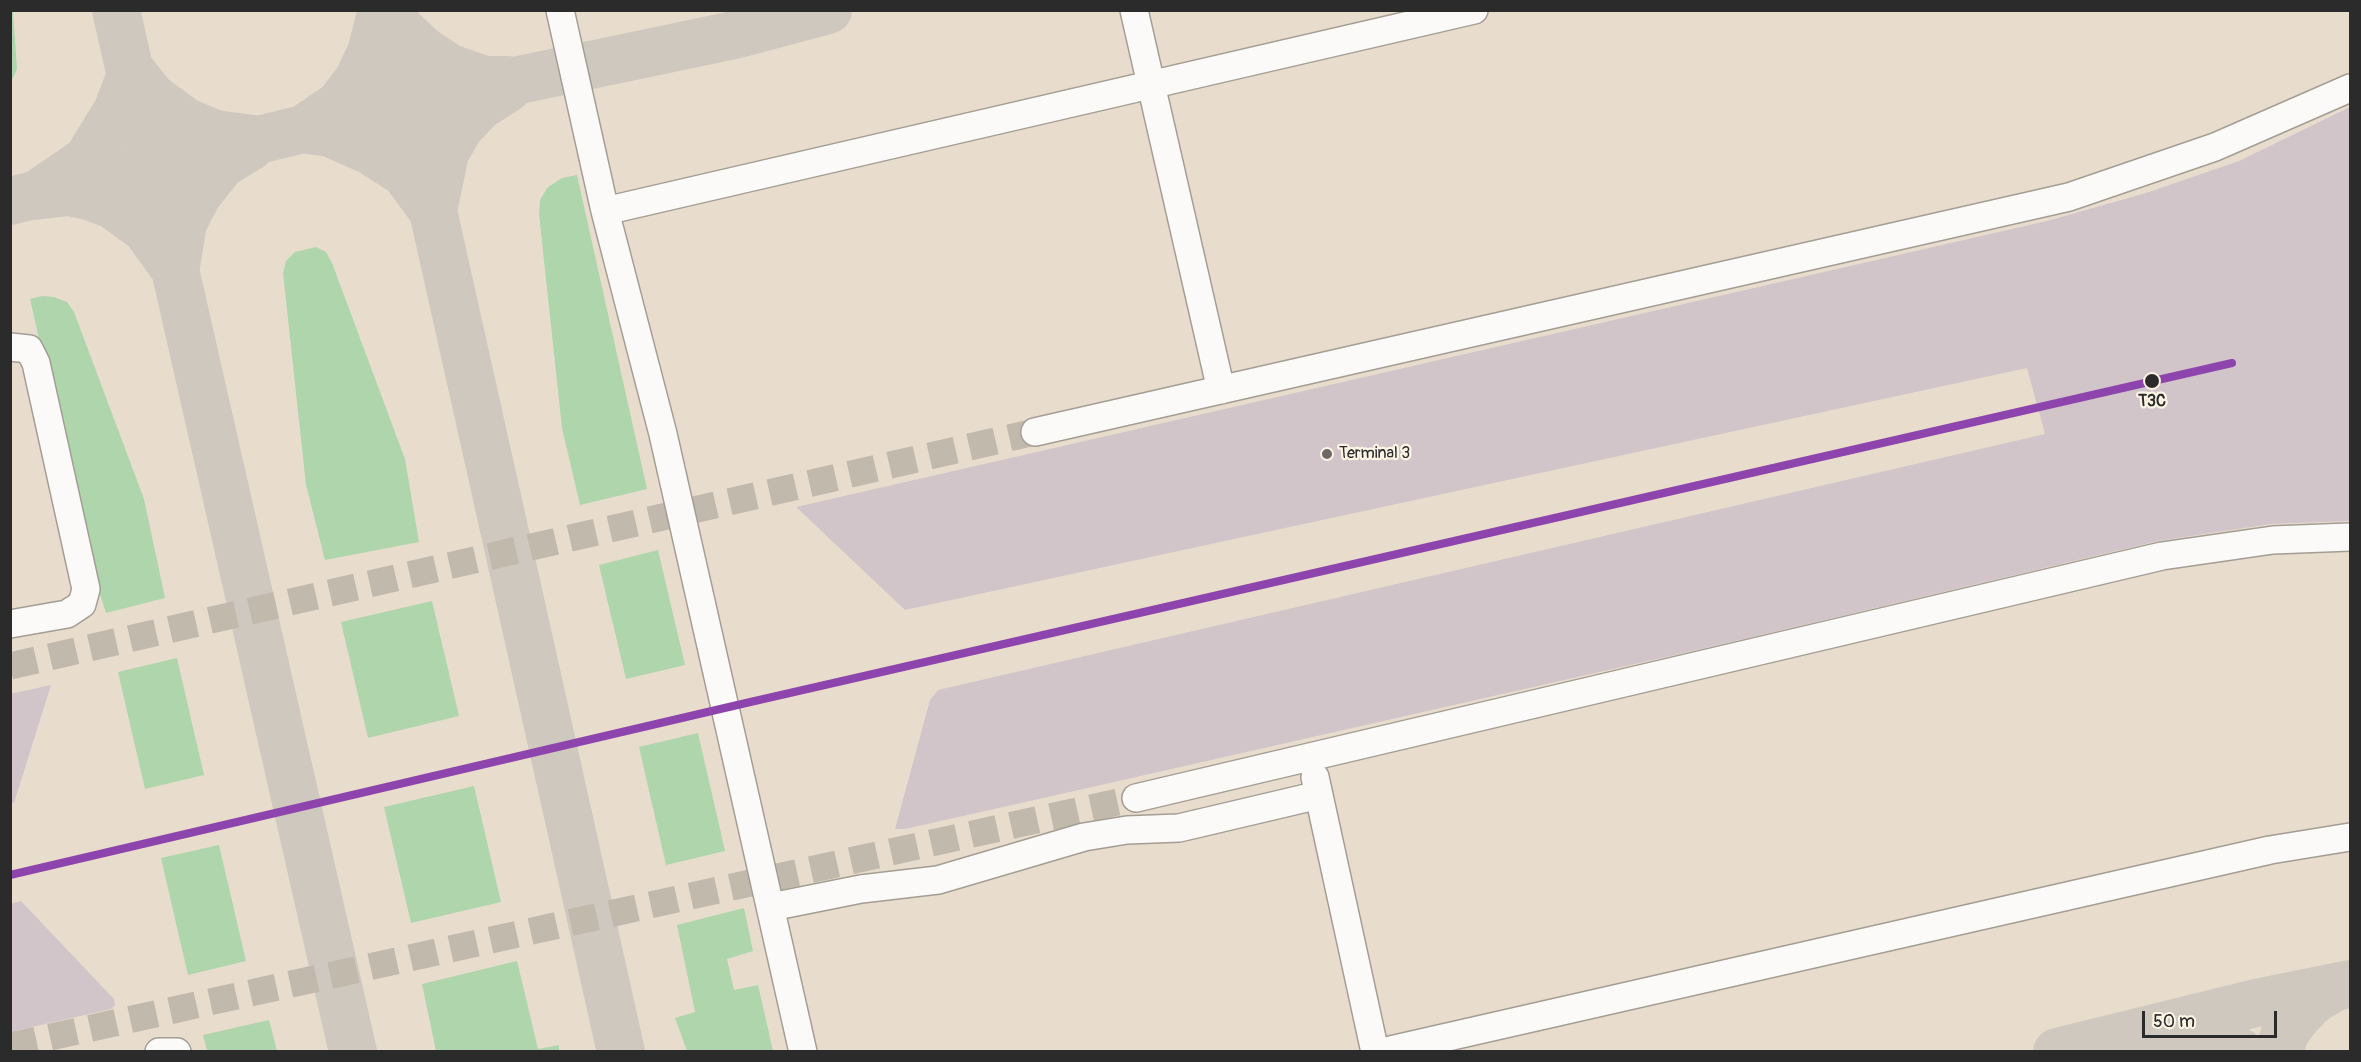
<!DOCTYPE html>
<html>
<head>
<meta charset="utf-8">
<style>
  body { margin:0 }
  #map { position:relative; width:2361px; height:1062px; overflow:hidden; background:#e8ddcd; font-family:Pangolin,sans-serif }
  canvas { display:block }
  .frame { position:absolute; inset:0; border:12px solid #2b2b2b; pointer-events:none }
  .scale { position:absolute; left:2142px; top:1011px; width:135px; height:27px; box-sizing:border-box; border:3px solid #2b2b2b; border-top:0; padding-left:8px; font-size:18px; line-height:21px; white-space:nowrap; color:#2b2b2b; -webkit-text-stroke:4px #fcf5e5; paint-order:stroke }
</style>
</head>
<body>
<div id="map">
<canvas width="2361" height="1062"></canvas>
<div class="frame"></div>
<div class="scale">50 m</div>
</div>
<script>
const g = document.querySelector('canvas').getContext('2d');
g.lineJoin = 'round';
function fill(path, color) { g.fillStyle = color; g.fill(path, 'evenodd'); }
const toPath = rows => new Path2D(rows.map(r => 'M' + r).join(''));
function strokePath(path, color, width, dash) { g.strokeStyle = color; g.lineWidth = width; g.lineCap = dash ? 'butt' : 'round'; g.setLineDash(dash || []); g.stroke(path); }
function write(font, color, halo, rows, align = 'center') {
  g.font = font + ' Pangolin,sans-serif'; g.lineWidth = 4.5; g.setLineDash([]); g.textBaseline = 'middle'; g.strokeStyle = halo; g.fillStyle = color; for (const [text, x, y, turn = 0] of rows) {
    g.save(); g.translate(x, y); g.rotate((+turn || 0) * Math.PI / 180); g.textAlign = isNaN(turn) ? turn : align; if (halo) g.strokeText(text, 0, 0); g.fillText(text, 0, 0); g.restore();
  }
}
const green = toPath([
  [13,11,17,69,11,82,10,11],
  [577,175,647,489,580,505,562,428,539,214,540,200,548,187,562,178],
  [316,247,326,252,332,263,405,459,419,542,325,560,306,485,283,273,286,261,295,252],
  [42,296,54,297,67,302,74,312,144,499,165,598,106,613,89,560,30,299],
  [658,550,685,665,626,679,599,565],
  [432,601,459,716,368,738,341,622],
  [177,658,204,775,145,789,118,672],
  [698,733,725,851,666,865,639,747],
  [474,786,501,902,411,923,384,807],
  [219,845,246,961,188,975,161,858],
  [744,908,753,951,727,959,734,990,758,985,773,1051,687,1051,675,1018,695,1012,677,925],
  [517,961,538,1049,559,1045,559,1051,436,1051,422,984],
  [269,1020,277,1051,207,1051,203,1035]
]);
const taxiway = toPath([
  [116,10,353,1052],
  [384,10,433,211,621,1052],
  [388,10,401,30,424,51,450,68,484,80,508,80],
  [132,72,117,111,87,160,34,196,69,192,89,196,113,205,146,229,171,264],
  [132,72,152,97,186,122,215,134,253,139],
  [305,128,339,105,358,80,371,53,382,10],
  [308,130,330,133,371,151,405,173,430,207],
  [10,201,303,129,407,109,519,80,734,35,828,10],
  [434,206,445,153,459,128,480,106,508,88],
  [176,266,183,223,198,194,222,164,250,147],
  [2166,1029,2198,1030,2240,1052],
  [2057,1052,2256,1003,2350,984],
  [2279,1052,2285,1033,2295,1019,2313,1000,2335,987]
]);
const building = toPath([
  [2350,107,2350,521,2271,524,2158,541,1710,647,1039,799,905,829,895,829,930,700,938,690,2045,434,2027,368,905,610,796,507,2047,221,2146,193,2239,161],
  [51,685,14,803,10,802,10,694],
  [21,901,114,999,115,1005,111,1009,10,1032,10,904]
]);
const minorTunnel = toPath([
  [10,666,1035,432],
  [10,1046,1136,798]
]);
const minor = toPath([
  [560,10,605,211,663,434,803,1052],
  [1134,10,1221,390],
  [605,211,1474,10],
  [10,347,29,349,36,363,86,589,82,604,67,614,10,624],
  [1035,432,2069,197,2215,147,2350,88],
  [1315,777,1375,1052],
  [1136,798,2162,556,2273,540,2350,537],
  [771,907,861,889,938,880,1084,837,1127,830,1179,828,1319,795],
  [159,1052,177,1052],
  [1382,1052,2270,850,2350,837]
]);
const metro1 = toPath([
  [10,875,746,703,2232,363]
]);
const markers = [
  [2152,381,8,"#2b2b2b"],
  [1327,454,6,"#6d6964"]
];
const stopNames = [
  ["T3C",2152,402]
];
const poiNames = [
  ["Terminal 3",1339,454]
];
fill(green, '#aed5ac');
strokePath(taxiway, '#cec8be', 48);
fill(building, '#d1c5c9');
strokePath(minorTunnel, '#c2b9ad', 27, [27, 14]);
strokePath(minor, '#a39d94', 30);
strokePath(minor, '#fcfaf8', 27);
strokePath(metro1, '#8e44ad', 8);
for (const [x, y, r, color] of markers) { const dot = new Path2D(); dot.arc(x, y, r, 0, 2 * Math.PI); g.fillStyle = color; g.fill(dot); strokePath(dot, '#fcf5e5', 2); }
write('bold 16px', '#2b2b2b', '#fcf5e5', stopNames);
write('16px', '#2b2b2b', '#fcf5e5', poiNames, 'left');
</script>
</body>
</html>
